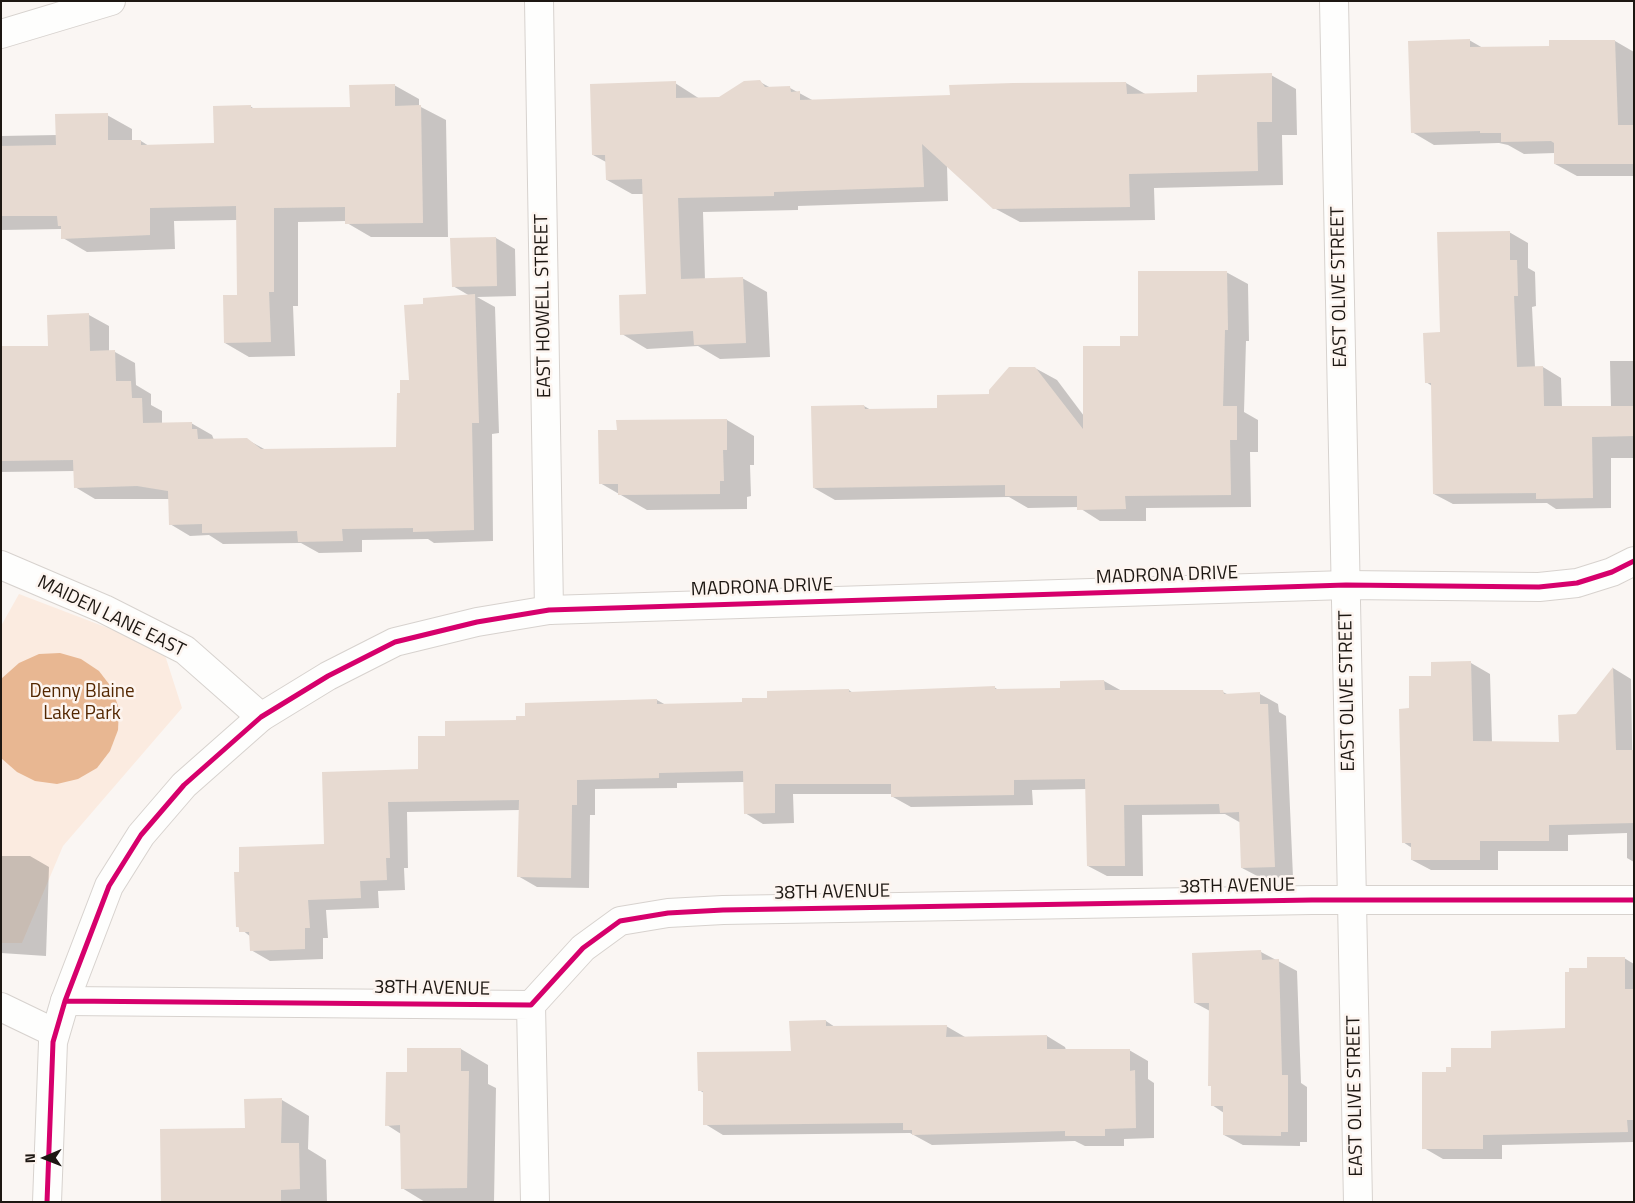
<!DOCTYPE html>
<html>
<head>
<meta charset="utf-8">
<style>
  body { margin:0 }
  #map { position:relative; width:1635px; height:1203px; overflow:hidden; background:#faf6f3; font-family:"Titillium Web",sans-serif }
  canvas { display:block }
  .frame { position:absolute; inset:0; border:2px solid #1d1712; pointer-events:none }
  .north { position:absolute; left:20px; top:1133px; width:50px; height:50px; -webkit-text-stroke:4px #fdf5f0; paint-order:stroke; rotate:269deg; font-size:14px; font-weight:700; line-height:20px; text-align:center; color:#1d1712 }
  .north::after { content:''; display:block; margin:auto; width:18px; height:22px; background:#1d1712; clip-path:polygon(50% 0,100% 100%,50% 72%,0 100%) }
</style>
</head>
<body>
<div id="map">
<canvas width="1635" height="1203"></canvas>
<div class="frame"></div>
<div class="north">N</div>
</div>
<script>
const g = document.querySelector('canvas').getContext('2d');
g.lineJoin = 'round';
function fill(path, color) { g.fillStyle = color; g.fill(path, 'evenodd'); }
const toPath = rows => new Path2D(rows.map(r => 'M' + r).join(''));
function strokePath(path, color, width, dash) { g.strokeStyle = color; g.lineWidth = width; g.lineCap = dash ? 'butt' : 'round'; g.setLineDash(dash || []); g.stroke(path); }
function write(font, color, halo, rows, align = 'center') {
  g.font = font + ' "Titillium Web",sans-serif'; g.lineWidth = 5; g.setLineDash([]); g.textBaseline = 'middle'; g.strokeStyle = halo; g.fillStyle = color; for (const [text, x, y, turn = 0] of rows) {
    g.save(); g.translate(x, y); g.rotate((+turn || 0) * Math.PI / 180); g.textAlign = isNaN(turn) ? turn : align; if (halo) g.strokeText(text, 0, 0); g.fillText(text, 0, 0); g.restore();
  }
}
const green = toPath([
  [19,594,163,649,182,708,63,846,22,943,1,943,1,626]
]);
const water = toPath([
  [60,653,81,659,99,671,112,688,119,709,118,730,110,751,97,768,78,779,57,784,35,781,17,772,1,758,1,679,19,663,39,654]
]);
const shadow = toPath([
  [1469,40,1483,48,1550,47,1550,42,1615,41,1634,52,1634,176,1577,176,1555,164,1555,153,1524,154,1508,145,1499,143,1434,145,1412,132],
  [1271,75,1296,89,1297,135,1282,135,1283,185,1154,188,1155,220,1020,222,994,208,947,165,948,201,798,206,798,210,703,212,705,280,742,278,767,292,770,357,720,359,698,346,647,349,622,334,648,295,644,194,632,194,607,180,606,162,593,155,675,83,700,99,719,98,760,82,771,88,790,88,814,101,951,97,1013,84,1126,83,1147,95,1199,94],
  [394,85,419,99,419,106,446,120,448,237,371,237,347,223,347,221,298,222,298,306,293,306,295,356,249,357,225,343,239,296,237,220,174,221,175,249,87,252,63,238,62,229,1,230,1,136,57,135,107,115,132,129,132,141,141,141,149,146,215,144,250,106,256,110,351,108],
  [1509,232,1528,243,1528,268,1535,272,1536,306,1532,307,1535,367,1543,367,1561,378,1562,407,1611,407,1610,361,1634,361,1634,458,1611,458,1611,508,1556,509,1547,503,1453,504,1434,494,1432,386,1426,382,1441,333],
  [496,238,515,249,516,296,477,297,495,307,499,433,492,434,493,541,434,543,428,539,362,540,362,552,319,553,301,543,223,544,209,535,190,536,170,524,169,499,95,499,75,487,75,471,1,472,1,347,50,348,89,315,109,326,109,352,115,352,135,363,136,385,151,394,151,405,162,411,162,424,191,423,212,435,214,440,246,439,266,450,398,448,401,394,410,381,424,305,470,296,453,286],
  [1226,272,1248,284,1249,341,1246,341,1244,412,1258,420,1258,452,1250,452,1251,507,1146,508,1146,521,1100,521,1078,507,1028,508,1009,497,835,500,814,488,864,406,871,410,938,409,990,395,1035,368,1057,380,1084,416,1121,347,1140,337],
  [727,420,754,436,754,465,750,465,751,496,747,497,747,509,647,510,600,483],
  [1432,663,1471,663,1490,674,1492,742,1560,743,1577,715,1613,668,1631,679,1634,862,1627,858,1627,833,1568,835,1568,851,1498,851,1498,870,1431,870,1412,860,1412,848,1403,842,1411,710,1432,677],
  [1104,681,1122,691,1223,692,1229,695,1260,694,1278,704,1279,712,1286,716,1293,877,1261,878,1242,868,1241,823,1225,814,1142,815,1143,876,1107,876,1088,866,1087,789,1032,790,1033,805,911,807,893,797,893,794,793,794,794,823,763,824,745,813,744,782,677,783,677,788,595,789,595,815,590,815,589,888,537,887,518,876,520,810,407,812,408,868,404,868,405,890,378,891,379,908,326,910,328,938,323,938,323,959,270,961,251,950,251,937,237,926,325,845,420,770,446,737,518,721,657,700,666,705,743,703,768,699,768,692,849,690,853,693,994,687,1000,691,1062,690],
  [1,856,30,856,49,867,46,956,1,953],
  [1261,952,1297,971,1301,1083,1307,1087,1307,1142,1300,1142,1300,1146,1243,1145,1224,1135,1224,1113,1212,1105,1210,1011,1195,1003],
  [1624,958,1634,964,1634,1142,1502,1145,1502,1159,1443,1159,1424,1148,1447,1073,1452,1068,1493,1050,1566,1030,1589,969],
  [826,1021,835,1027,946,1026,965,1037,1047,1036,1065,1047,1066,1050,1129,1050,1148,1061,1148,1079,1154,1083,1154,1138,1124,1139,1124,1146,1085,1146,1075,1141,932,1145,910,1133,723,1135,705,1124,704,1093,699,1090,792,1053],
  [409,1049,461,1049,488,1065,488,1084,496,1088,494,1202,425,1202,402,1188,401,1134,387,1125,408,1074],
  [246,1100,282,1100,309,1116,308,1149,326,1160,327,1202,162,1202,246,1129]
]);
const building = toPath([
  [1470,39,1470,47,1549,46,1549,40,1615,40,1618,125,1634,125,1634,164,1554,164,1554,143,1551,141,1501,142,1501,133,1480,133,1480,131,1411,133,1408,41],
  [1272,73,1272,122,1257,122,1258,171,1129,174,1130,207,993,209,922,144,924,187,774,192,774,196,678,198,681,279,743,277,746,343,694,345,693,331,620,335,619,295,646,294,642,179,606,180,605,155,592,155,590,84,676,81,676,98,719,97,744,81,760,80,765,87,790,86,791,92,800,91,800,100,950,95,949,85,1013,83,1126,82,1127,94,1197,92,1197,75],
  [395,84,395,106,421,105,423,223,345,224,345,207,274,208,274,292,269,292,271,342,224,343,223,295,237,295,236,206,150,208,150,235,61,239,61,226,58,226,57,216,1,216,1,146,56,145,55,114,108,113,108,140,141,140,141,145,214,143,213,106,251,105,251,108,350,107,349,85],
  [1510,231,1510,260,1517,260,1518,296,1514,296,1517,367,1543,366,1544,406,1634,406,1634,436,1592,437,1593,498,1536,499,1536,493,1433,494,1431,383,1425,383,1423,333,1440,332,1437,232],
  [496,237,497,286,452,287,450,238],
  [1138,271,1227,271,1228,330,1225,330,1223,406,1237,406,1237,440,1230,440,1231,495,1125,496,1126,509,1077,510,1077,496,1005,496,1005,485,813,488,811,406,864,405,865,409,937,408,937,395,989,394,989,390,1009,367,1035,367,1083,429,1083,346,1120,346,1120,336,1138,336],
  [475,294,479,423,472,423,474,530,413,532,413,528,342,529,343,541,298,542,297,531,202,533,202,524,169,525,168,491,137,486,74,488,73,460,1,461,1,346,48,346,47,315,89,313,90,351,115,350,116,381,131,381,132,398,142,398,143,423,192,422,192,429,197,429,198,439,247,438,261,449,396,447,397,393,400,393,400,380,409,380,404,305,423,304,423,298],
  [727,419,727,450,723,450,724,481,720,481,720,494,618,495,618,484,599,484,598,430,617,430,616,420],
  [1471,661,1473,741,1559,742,1558,715,1576,714,1613,667,1616,750,1634,750,1634,823,1549,825,1549,841,1480,841,1480,860,1411,860,1411,843,1402,843,1399,709,1409,708,1409,676,1431,676,1431,662],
  [1104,680,1105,690,1223,690,1224,694,1260,692,1260,704,1268,704,1275,867,1241,868,1239,812,1220,813,1219,804,1124,805,1125,866,1087,866,1085,779,1014,780,1014,795,891,797,891,784,775,784,775,813,744,814,743,771,659,773,659,778,577,780,577,805,572,805,571,878,517,877,519,800,388,802,390,858,386,858,387,880,360,881,361,898,308,900,310,928,305,928,305,949,250,951,249,932,239,932,239,927,236,927,234,872,239,872,239,847,324,844,322,772,418,769,418,736,445,736,445,721,516,720,516,716,525,716,525,703,657,699,657,704,742,702,742,698,767,698,767,691,849,689,849,692,995,686,995,689,1060,688,1060,681],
  [1261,950,1262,960,1279,959,1282,1075,1288,1075,1288,1132,1281,1132,1281,1136,1223,1135,1223,1106,1211,1106,1211,1086,1208,1086,1209,1003,1194,1003,1192,953],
  [1587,957,1625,957,1625,989,1634,989,1634,1120,1627,1120,1628,1132,1483,1135,1483,1149,1422,1149,1422,1072,1446,1072,1446,1067,1451,1067,1451,1048,1491,1048,1491,1031,1565,1028,1565,972,1569,972,1569,968,1587,968],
  [826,1020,826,1026,947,1025,946,1037,1047,1035,1047,1049,1130,1049,1130,1071,1135,1070,1136,1128,1105,1129,1105,1136,1065,1136,1065,1131,912,1135,912,1130,903,1130,903,1123,703,1125,703,1091,698,1091,697,1052,791,1051,789,1021],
  [407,1048,461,1048,461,1071,469,1071,467,1188,401,1189,400,1125,385,1126,386,1072,407,1072],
  [282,1098,281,1143,299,1143,300,1189,281,1190,281,1202,161,1202,160,1129,245,1128,244,1099]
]);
const minor = toPath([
  [539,1,549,610],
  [1334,1,1358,1202],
  [1,34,111,1],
  [1,565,104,609,185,650,261,717],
  [65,1001,531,1005,583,948,620,921,668,913,723,910,1312,900,1634,900],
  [531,1005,535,1202],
  [1,1007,55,1033]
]);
const tertiary = toPath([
  [47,1202,53,1042,65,1001,109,886,141,835,184,785,261,717,328,676,395,642,477,622,549,610,1346,585,1539,587,1577,583,1612,572,1634,561]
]);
const cycleway = toPath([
  [65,1001,531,1005,583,948,620,921,668,913,723,910,1312,900,1634,900],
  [47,1202,53,1042,65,1001,109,886,141,835,184,785,261,717,328,676,395,642,477,622,549,610,1346,585,1539,587,1577,583,1612,572,1634,561]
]);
const streetNames = [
  ["EAST OLIVE STREET",1340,287,-91],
  ["EAST HOWELL STREET",544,306,-91],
  ["MADRONA DRIVE",1167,576,-2],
  ["MADRONA DRIVE",762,588,-2],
  ["MAIDEN LANE EAST",111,617,26],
  ["EAST OLIVE STREET",1348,691,-91],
  ["38TH AVENUE",1237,887,-1],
  ["38TH AVENUE",832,893,-1],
  ["38TH AVENUE",432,989,1],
  ["EAST OLIVE STREET",1356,1096,-91]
];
const parkNames = [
  ["Denny Blaine",82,692],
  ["Lake Park",82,714]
];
fill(green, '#fbebe0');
fill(water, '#e8b792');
fill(shadow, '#0003');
fill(building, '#e7dad1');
strokePath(minor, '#d7d2ce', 30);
strokePath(tertiary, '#d7d2ce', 30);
strokePath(minor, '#fefefd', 28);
strokePath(tertiary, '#fefefd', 28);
strokePath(cycleway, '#d6006c', 5);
write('19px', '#1d1712', '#fdf5f0', streetNames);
write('19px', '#532700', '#fdf5f0', parkNames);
</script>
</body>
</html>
